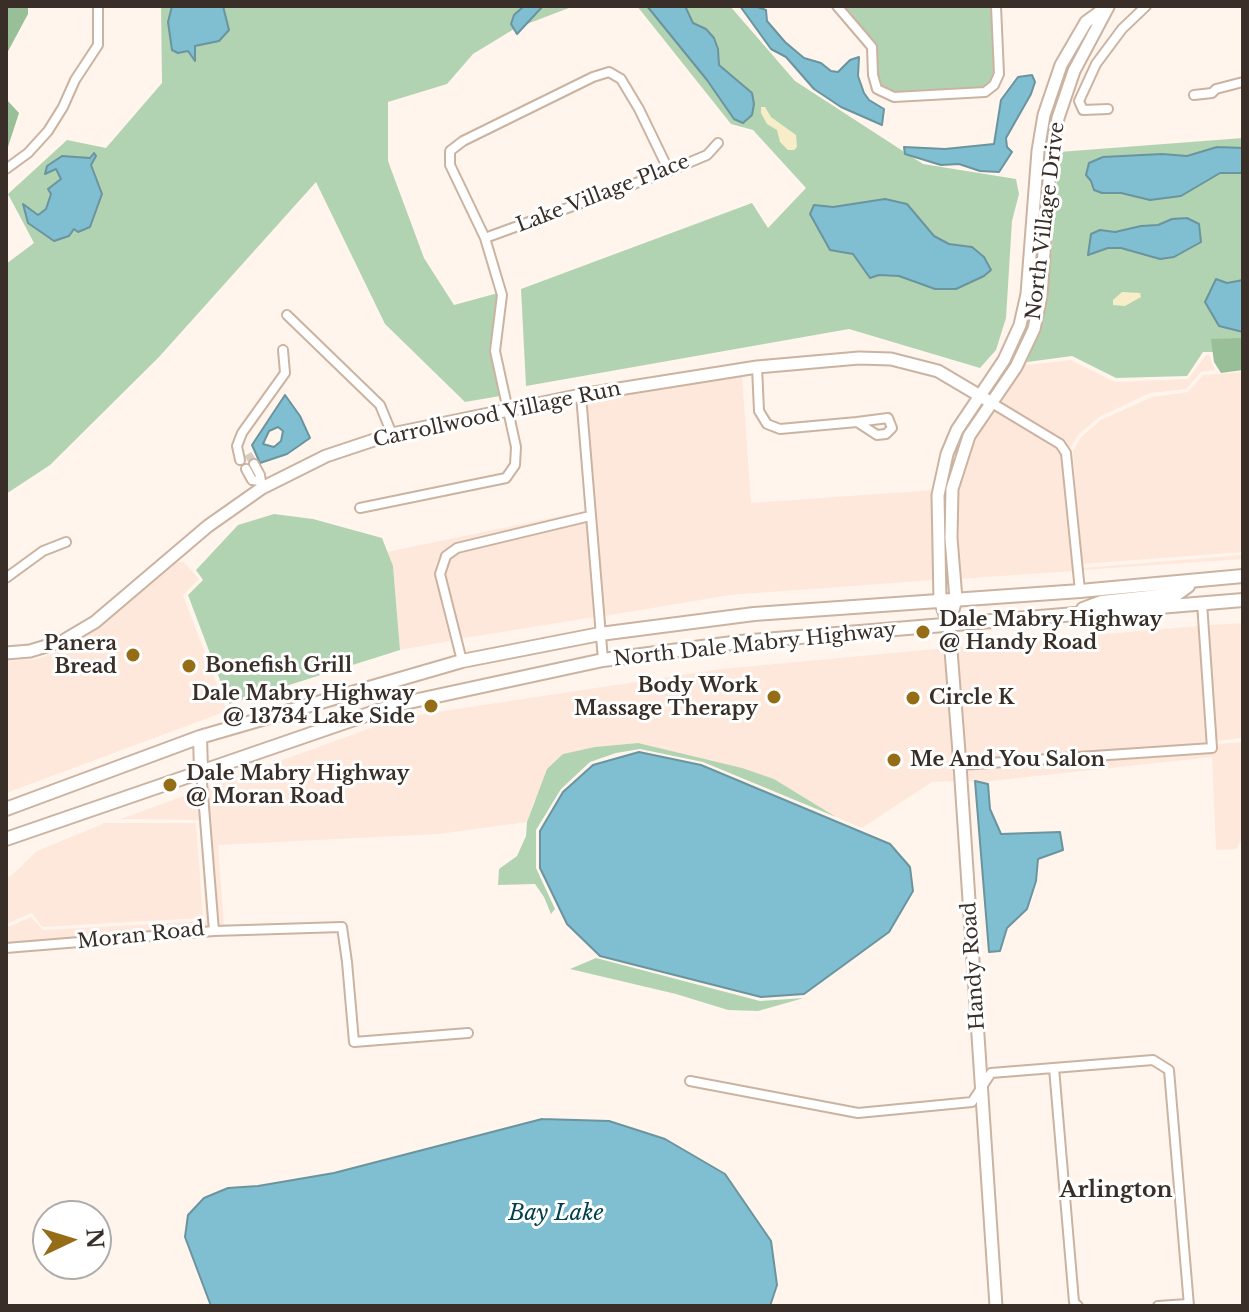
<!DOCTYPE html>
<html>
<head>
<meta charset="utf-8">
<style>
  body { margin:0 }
  #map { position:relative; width:1249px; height:1312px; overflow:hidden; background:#fff5ed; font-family:"Libre Baskerville",serif }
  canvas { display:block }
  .frame { position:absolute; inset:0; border:8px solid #392f28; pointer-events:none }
  .north { position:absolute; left:32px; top:1200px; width:80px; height:80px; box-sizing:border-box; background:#fff; border:2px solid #b0aca9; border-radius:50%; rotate:86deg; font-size:22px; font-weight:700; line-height:32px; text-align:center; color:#392f28 }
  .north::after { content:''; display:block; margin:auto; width:28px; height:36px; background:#946d16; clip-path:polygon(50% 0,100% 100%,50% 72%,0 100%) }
</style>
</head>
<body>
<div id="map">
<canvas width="1249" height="1312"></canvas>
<div class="frame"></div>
<div class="north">N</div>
</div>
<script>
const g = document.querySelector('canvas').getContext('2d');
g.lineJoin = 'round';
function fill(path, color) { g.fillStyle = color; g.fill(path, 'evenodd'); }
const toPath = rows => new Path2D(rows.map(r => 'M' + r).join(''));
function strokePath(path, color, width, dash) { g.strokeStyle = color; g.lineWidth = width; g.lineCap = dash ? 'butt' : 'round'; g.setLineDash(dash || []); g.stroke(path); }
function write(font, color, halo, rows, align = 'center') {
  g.font = font + ' "Libre Baskerville",serif'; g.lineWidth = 6; g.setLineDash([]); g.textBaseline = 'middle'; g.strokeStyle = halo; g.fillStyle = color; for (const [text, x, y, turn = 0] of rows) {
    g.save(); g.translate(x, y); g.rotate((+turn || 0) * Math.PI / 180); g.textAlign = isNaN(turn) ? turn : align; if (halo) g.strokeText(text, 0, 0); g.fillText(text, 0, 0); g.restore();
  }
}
const commercial = toPath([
  [1206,355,1209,355,1215,370,1201,372,1186,389,1150,393,1099,417,1078,435,1069,450,1062,441,998,401,1023,363,1028,365,1071,360,1115,382,1188,379],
  [1243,372,1243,552,1081,564,1073,451,1081,437,1101,420,1152,397,1188,392,1203,375],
  [742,374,751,503,934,490,934,580,730,595,604,616,586,398],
  [993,409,1056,448,1061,455,1073,571,959,579,957,489,973,438],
  [585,511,456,544,443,552,436,563,435,575,450,641,400,650,393,566,387,552],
  [586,521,594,617,459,639,445,574,449,559,459,552],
  [1243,555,1243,559,1083,570,1082,568],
  [177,562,184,562,199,579,183,595,227,711,6,793,6,661,37,659,75,646],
  [1243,623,1243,738,1216,741,1209,625],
  [1199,626,1207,744,965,760,955,647],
  [946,648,957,781,932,782,862,828,836,817,774,779,638,743,595,747,534,801,527,822,438,834,218,845,224,926,218,926,208,787,398,718,721,669],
  [1243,742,1243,842,1239,843,1237,849,1216,850,1212,757,982,782,966,781,965,769,1216,752,1217,744],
  [198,791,209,927,6,943,6,928,31,917,43,930,206,921,199,820,120,819],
  [105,823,196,823,203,918,42,927,32,913,6,924,6,878,11,876,37,851]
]);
const green = toPath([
  [161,6,574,6,514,29,473,54,447,84,388,102,388,161,424,258,454,305,498,293,490,348,500,396,465,402,385,324,316,182,159,357,50,465,6,494,6,264,34,243,8,194,67,140,106,148,162,83],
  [637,6,730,6,795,81,923,164,1016,179,1019,194,1012,221,1006,318,996,350,980,368,849,329,526,386,521,289,752,203,768,228,806,188,753,130,731,124],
  [843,6,991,6,994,73,990,82,983,88,895,92,881,86,877,75,876,45],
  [1243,138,1243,352,1203,352,1187,376,1116,378,1072,356,1027,362,1043,317,1052,247,1059,152],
  [274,514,313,519,382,538,393,566,400,650,229,704,188,595,203,580,196,570,238,525],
  [638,743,742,768,774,779,836,817,703,762,640,749,616,753,590,762,561,789,536,830,536,868,555,909,551,914,544,897,535,884,498,885,499,869,517,856,526,836,527,822,547,769,563,754,595,747],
  [596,958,760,1001,804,998,758,1011,728,1010,676,994,570,969]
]);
const forest = toPath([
  [6,6,28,6,28,14,6,55],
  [6,99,19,113,6,153],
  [1243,338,1243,370,1221,373,1214,362,1211,339]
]);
const sand = toPath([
  [761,107,765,107,771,117,796,135,797,147,794,150,788,150,780,142,777,130,767,124,761,113],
  [1122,292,1140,293,1141,297,1125,306,1113,305,1113,300]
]);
const water = toPath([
  [172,6,223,6,229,30,219,41,195,46,195,61,188,51,178,53,172,50,168,22,172,6],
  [524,6,543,6,517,34,511,24,514,15,524,6],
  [647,6,685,6,693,23,706,29,714,38,718,49,719,65,752,93,754,104,752,115,743,123,734,119,707,80,647,6],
  [740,6,755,6,766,10,767,21,785,42,804,58,821,63,831,71,838,72,850,60,859,57,858,76,864,93,869,100,884,109,882,125,841,107,814,89,786,57,771,49,740,6],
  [1032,75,1035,82,1031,94,1006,138,1007,147,1012,152,999,172,980,171,959,164,941,165,905,154,904,147,945,149,994,144,1001,100,1018,77,1032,75],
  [1217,147,1243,148,1243,173,1220,173,1181,196,1150,200,1121,193,1102,193,1094,190,1091,181,1086,175,1089,163,1103,157,1162,154,1187,156,1217,147],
  [94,153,96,156,91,165,102,194,90,227,78,232,74,229,69,236,54,241,28,223,23,204,38,215,46,209,51,194,48,189,61,179,56,169,45,174,47,166,62,156,90,158,94,153],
  [885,199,907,204,934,236,949,244,972,247,984,257,991,270,984,276,956,289,935,289,899,276,879,275,870,278,853,254,830,250,810,214,814,205,833,207,885,199],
  [1187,218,1199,224,1201,242,1174,257,1160,259,1121,248,1108,248,1088,255,1091,234,1100,230,1115,232,1141,226,1158,225,1172,219,1187,218],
  [1216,279,1227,283,1243,280,1243,332,1219,326,1205,302,1216,279],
  [285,395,300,416,310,438,287,454,260,463,252,445,285,395],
  [278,427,283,431,281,441,274,447,263,444,269,431,278,427],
  [639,752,701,765,890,844,910,867,913,891,889,932,804,994,761,997,600,956,567,924,540,868,540,831,563,792,593,765,639,752],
  [975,781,988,784,990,809,1001,834,1060,832,1063,850,1038,859,1036,881,1027,909,1007,928,1000,951,989,952,975,781],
  [542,1119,609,1121,665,1139,725,1174,771,1241,777,1285,770,1306,211,1306,185,1237,188,1215,204,1198,228,1188,258,1186,334,1173,542,1119]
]);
const streetTunnel = toPath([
  [248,454,254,464]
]);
const street = toPath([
  [837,6,872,47,873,75,877,89,894,97,985,92,994,85,999,74,996,6],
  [1194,95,1212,93,1216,89,1243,82],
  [1108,109,1083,110,1079,101,1096,64,1122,29,1146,6],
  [6,169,28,153,48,131,63,107,75,80,98,45,98,6],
  [485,238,669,171,707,155,718,143],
  [287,315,380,405,392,434],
  [757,367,759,411,767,424,780,429,857,422,877,435,886,434,892,428,888,418,857,422],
  [581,395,603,660],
  [992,403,1060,444,1066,453,1080,591],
  [240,460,237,446,242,433,285,373,283,350],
  [254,464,260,475,262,488],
  [246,469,252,480,259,481],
  [360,508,506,478,515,465,516,447,495,351,502,295,485,238,450,165,450,151,463,141,593,77,609,72,621,79,639,109,669,171],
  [6,578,43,551,66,542],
  [462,661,440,574,446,556,457,548,590,516],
  [960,765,1212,748,1202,603],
  [201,770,214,931],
  [6,948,214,931,342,927,347,962,354,1042,468,1033],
  [1054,1068,1074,1302,1078,1306],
  [690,1081,858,1113,972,1102,991,1073,1153,1060,1169,1070,1189,1306],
  [1158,1306,1188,1304]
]);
const secondary = toPath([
  [949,625,956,599,951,538,952,489,969,436,1016,367,1034,329,1041,296,1051,153,1058,118,1074,71,1108,7],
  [6,653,30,651,63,641,95,622,208,526,262,488,326,456,392,434,581,395,757,367,859,358,891,359,938,371,992,403],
  [996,1306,960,765,949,625,940,601,938,495,947,454,957,430,1004,360,1020,325,1027,294,1038,151,1044,115,1061,65,1086,22,1108,6]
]);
const primary = toPath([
  [1083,609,1102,602,1177,594,1188,586,1190,581],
  [200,737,201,770],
  [6,809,200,737,462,661,600,634,754,614,1080,591,1243,576],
  [6,839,395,705,603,660,740,642,1243,600]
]);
const markers = [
  [923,632,8,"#946d16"],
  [133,655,8,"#946d16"],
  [189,666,8,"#946d16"],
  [774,697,8,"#946d16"],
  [913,698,8,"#946d16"],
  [431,706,8,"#946d16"],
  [894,760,8,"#946d16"],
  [170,785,8,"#946d16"]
];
const streetNames = [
  ["Lake Village Place",603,194,-21],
  ["North Village Drive",1046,221,-83],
  ["Carrollwood Village Run",497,415,-12],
  ["North Dale Mabry Highway",755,645,-6],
  ["Moran Road",141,936,-6],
  ["Handy Road",974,966,-94]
];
const poiNames = [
  ["Dale Mabry Highway",939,620],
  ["@ Handy Road",939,643],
  ["Panera",117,644,"right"],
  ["Bread",117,667,"right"],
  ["Bonefish Grill",205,666],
  ["Body Work",758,686,"right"],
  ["Massage Therapy",758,709,"right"],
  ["Dale Mabry Highway",415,694,"right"],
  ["@ 13734 Lake Side",415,717,"right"],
  ["Circle K",929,698],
  ["Me And You Salon",910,760],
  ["Dale Mabry Highway",186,774],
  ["@ Moran Road",186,797]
];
const neighbourhoodNames = [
  ["Arlington",1116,1191]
];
const waterNames = [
  ["Bay Lake",556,1214]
];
fill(commercial, '#fee8db');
fill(green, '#b2d3b1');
fill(forest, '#98bf97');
fill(sand, '#f7edc8');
fill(water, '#7fbfd1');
strokePath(water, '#6a949e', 2);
strokePath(streetTunnel, '#d7cdc6', 8, [8, 4]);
strokePath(street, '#cbb3a1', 12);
strokePath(secondary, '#cbb3a1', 15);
strokePath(primary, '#cbb3a1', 16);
strokePath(street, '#fff', 8);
strokePath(secondary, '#fff', 11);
strokePath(primary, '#fff', 12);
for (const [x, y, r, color] of markers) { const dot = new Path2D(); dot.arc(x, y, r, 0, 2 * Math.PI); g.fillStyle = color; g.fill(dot); strokePath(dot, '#fff', 3); }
write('20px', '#392f28', '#fff', streetNames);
write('bold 20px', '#392f28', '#fff', poiNames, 'left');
write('bold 22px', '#392f28', '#fff', neighbourhoodNames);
write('italic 22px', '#02404d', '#fff', waterNames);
</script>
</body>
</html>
